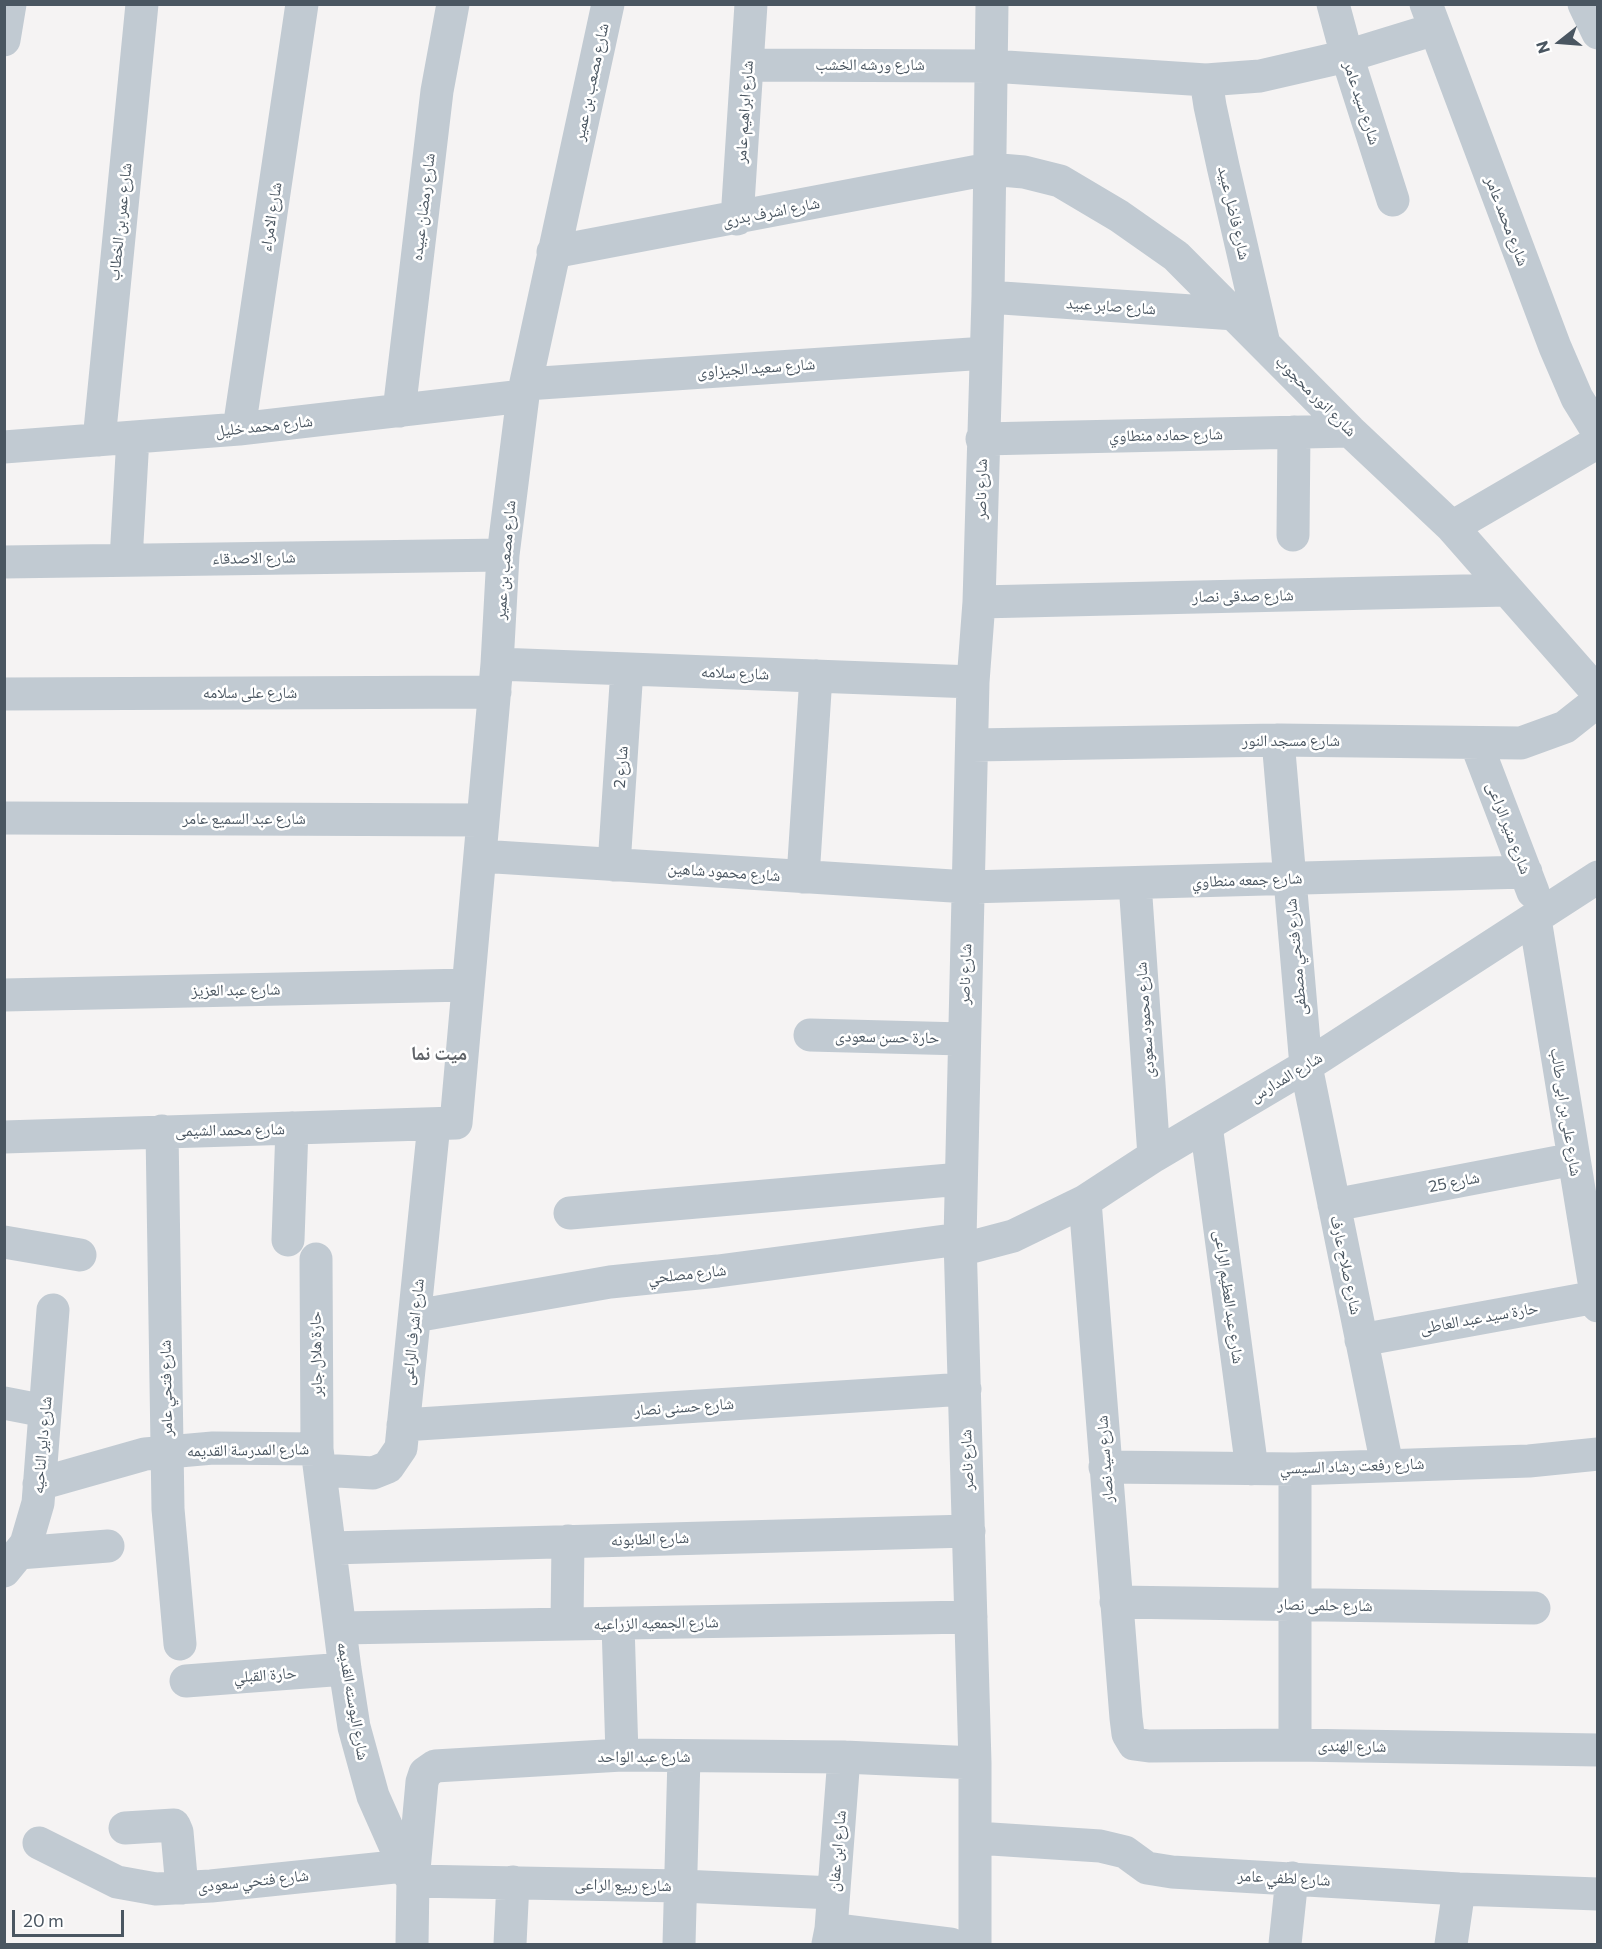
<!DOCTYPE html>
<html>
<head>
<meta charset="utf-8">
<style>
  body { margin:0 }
  #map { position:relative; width:1602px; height:1949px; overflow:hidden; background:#f5f3f3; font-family:Commissioner,sans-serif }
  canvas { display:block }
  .frame { position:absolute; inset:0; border:6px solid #4a5661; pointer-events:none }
  .north { position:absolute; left:1530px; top:12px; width:60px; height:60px; -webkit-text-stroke:4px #fff; paint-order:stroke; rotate:253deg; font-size:16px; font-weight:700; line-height:24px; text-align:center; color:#4a5661 }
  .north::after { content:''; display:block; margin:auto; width:21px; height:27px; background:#4a5661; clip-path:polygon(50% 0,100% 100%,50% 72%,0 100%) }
  .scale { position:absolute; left:12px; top:1910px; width:112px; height:27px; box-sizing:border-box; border:3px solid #4a5661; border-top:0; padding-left:8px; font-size:18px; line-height:21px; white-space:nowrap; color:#4a5661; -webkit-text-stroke:4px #fff; paint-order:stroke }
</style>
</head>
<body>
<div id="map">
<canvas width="1602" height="1949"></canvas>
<div class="frame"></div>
<div class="north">N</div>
<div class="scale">20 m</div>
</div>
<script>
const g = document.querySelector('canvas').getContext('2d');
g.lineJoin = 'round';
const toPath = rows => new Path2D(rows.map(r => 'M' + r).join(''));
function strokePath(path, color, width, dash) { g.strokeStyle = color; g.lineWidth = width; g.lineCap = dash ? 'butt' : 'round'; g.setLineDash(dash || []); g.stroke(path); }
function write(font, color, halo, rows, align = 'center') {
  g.font = font + ' Commissioner,"Noto Naskh Arabic",sans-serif'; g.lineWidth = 5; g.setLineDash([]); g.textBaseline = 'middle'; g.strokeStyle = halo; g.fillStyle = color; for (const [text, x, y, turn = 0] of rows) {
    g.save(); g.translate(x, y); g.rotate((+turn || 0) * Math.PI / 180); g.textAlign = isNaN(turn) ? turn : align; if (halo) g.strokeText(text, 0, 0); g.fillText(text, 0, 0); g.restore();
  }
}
const minor = toPath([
  [1333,4,1347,56,1393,200],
  [1426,4,1555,347,1577,398,1598,432],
  [1584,4,1598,33],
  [4,40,10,4],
  [748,65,991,66,1206,80,1260,76,1347,56,1435,29],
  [1206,80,1210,106,1223,166,1264,344],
  [737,219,751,4],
  [553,252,989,169,1024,172,1060,181,1119,216,1176,256,1350,431,1452,527,1598,693],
  [988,297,1235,314],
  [526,384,986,353],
  [399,411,437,91,453,4],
  [239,429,302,4],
  [982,439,1350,431],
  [99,440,142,4],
  [4,447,239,429,523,396],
  [1452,527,1598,442],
  [1293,535,1294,432],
  [126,560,133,437],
  [4,562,503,555],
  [979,602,1507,590],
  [497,664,973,682],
  [4,694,495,692],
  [1278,740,1306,1066,1387,1465],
  [1476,743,1533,892],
  [973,745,1278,740,1521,743,1565,727,1598,701],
  [4,818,483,820],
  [480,856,968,887,1526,872],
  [614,865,627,669],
  [803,877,816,676],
  [1135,883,1154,1156],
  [1535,919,1598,1306],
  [4,995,468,985],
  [810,1035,963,1039],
  [1206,1125,1252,1469],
  [162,1131,168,1509,180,1644],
  [4,1137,456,1123,497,664,503,555,523,396,608,4],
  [1085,1201,1126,1718,1128,1734,1134,1744,1149,1746,1295,1745,1598,1750],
  [1334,1205,1574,1159],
  [570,1213,961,1179],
  [288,1240,292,1128],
  [4,1242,80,1255],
  [960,1250,1013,1236,1085,1201,1154,1156,1306,1066,1598,877],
  [316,1259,317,1449,345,1669,354,1727,373,1796,404,1866,413,1881,412,1944],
  [415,1316,610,1282,718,1271,960,1239],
  [1361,1340,1596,1297],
  [4,1403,45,1411],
  [403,1425,965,1389],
  [1105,1467,1295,1469,1529,1461,1598,1454],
  [1295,1469,1295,1745],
  [320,1470,373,1473,388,1467,401,1448,434,1124],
  [39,1484,145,1454,213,1448,317,1449],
  [330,1548,969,1531],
  [19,1553,108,1546],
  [4,1571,26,1544,38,1503,53,1310],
  [1116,1602,1534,1608],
  [567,1624,568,1541],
  [618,1624,622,1755],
  [340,1628,971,1617],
  [186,1681,345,1669],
  [125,1828,174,1825,177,1832,182,1888],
  [976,1838,1100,1846,1125,1852,1147,1868,1172,1872,1459,1889,1598,1894],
  [39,1843,117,1882,156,1889,211,1886,404,1866],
  [833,1893,682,1886,413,1881,422,1782,425,1773,435,1766,622,1755,844,1757,975,1763],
  [831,1929,951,1944],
  [510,1944,513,1882],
  [679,1944,684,1757],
  [828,1944,831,1929,844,1757],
  [975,1944,975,1763,960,1239,973,682,979,602,988,297,992,4],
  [1285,1944,1292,1878],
  [1451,1944,1459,1889]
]);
const streetNames = [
  ["شارع ورشه الخشب",870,65],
  ["شارع مصعب بن عمير",591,82,-78],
  ["شارع سيد عامر",1362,103,72],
  ["شارع ابراهيم عامر",744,112,-86],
  ["شارع رمضان عبيده",423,207,-83],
  ["شارع اشرف بدرى",771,212,-11],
  ["شارع فاضل عبيد",1234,213,77],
  ["شارع الامراء",271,217,-81],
  ["شارع محمد عامر",1507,221,69],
  ["شارع عمر بن الخطاب",120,222,-84],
  ["شارع صابر عبيد",1111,306,4],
  ["شارع سعيد الجيزاوى",756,368,-4],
  ["شارع انور محجوب",1316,396,45],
  ["شارع محمد خليل",264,426,-6],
  ["شارع حماده منطاوي",1166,435,-1],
  ["شارع ناصر",981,489,-89],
  ["شارع الاصدقاء",254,558,-1],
  ["شارع مصعب بن عمير",505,560,-85],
  ["شارع صدقى نصار",1243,596,-1],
  ["شارع سلامه",735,673,2],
  ["شارع على سلامه",250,693],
  ["شارع مسجد النور",1291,741],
  ["شارع 2",621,767,-86],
  ["شارع عبد السميع عامر",244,819],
  ["شارع منير الراعى",1509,828,69],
  ["شارع محمود شاهين",724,872,4],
  ["شارع جمعه منطاوي",1247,880,-2],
  ["شارع فتحي مصطفى",1296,957,-95],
  ["شارع ناصر",965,974,-88],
  ["شارع عبد العزيز",236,990,-1],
  ["شارع محمود سعودى",1145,1020,-94],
  ["حارة حسن سعودى",887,1037,1],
  ["شارع المدارس",1286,1077,-31],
  ["شارع على بن ابى طالب",1566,1112,81],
  ["شارع محمد الشيمى",230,1130,-1],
  ["شارع 25",1454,1182,-11],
  ["شارع صلاح عارف",1346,1265,78],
  ["شارع مصلحي",687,1274,-6],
  ["شارع عبد العظيم الراعى",1229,1297,82],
  ["حارة سيد عبد العاطى",1479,1318,-10],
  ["شارع اشرف الراعى",413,1332,-84],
  ["حارة هلال جابر",316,1354,-91],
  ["شارع فتحي عامر",166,1388,-91],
  ["شارع حسنى نصار",684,1407,-4],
  ["شارع داير الناحيه",42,1445,-85],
  ["شارع المدرسة القديمه",248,1450,-1],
  ["شارع سيد نصار",1105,1459,-94],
  ["شارع ناصر",967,1460,-92],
  ["شارع رفعت رشاد السيسي",1352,1466,-2],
  ["شارع الطابونه",650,1539,-2],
  ["شارع حلمى نصار",1325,1605,1],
  ["شارع الجمعيه الزراعيه",656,1623,-1],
  ["حارة القبلي",265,1675,-4],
  ["شارع البوسته القديمه",353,1701,80],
  ["شارع الهندى",1352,1746,1],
  ["شارع عبد الواحد",644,1757],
  ["شارع ابن عفان",837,1851,-85],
  ["شارع لطفي عامر",1284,1878,3],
  ["شارع فتحي سعودى",253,1881,-6],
  ["شارع ربيع الراعى",623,1885,1]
];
const quarterNames = [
  ["ميت نما",439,1053]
];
strokePath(minor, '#c1cad2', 33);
write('16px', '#4a5661', '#fff', streetNames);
write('bold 20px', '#5f6368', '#fff', quarterNames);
</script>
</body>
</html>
